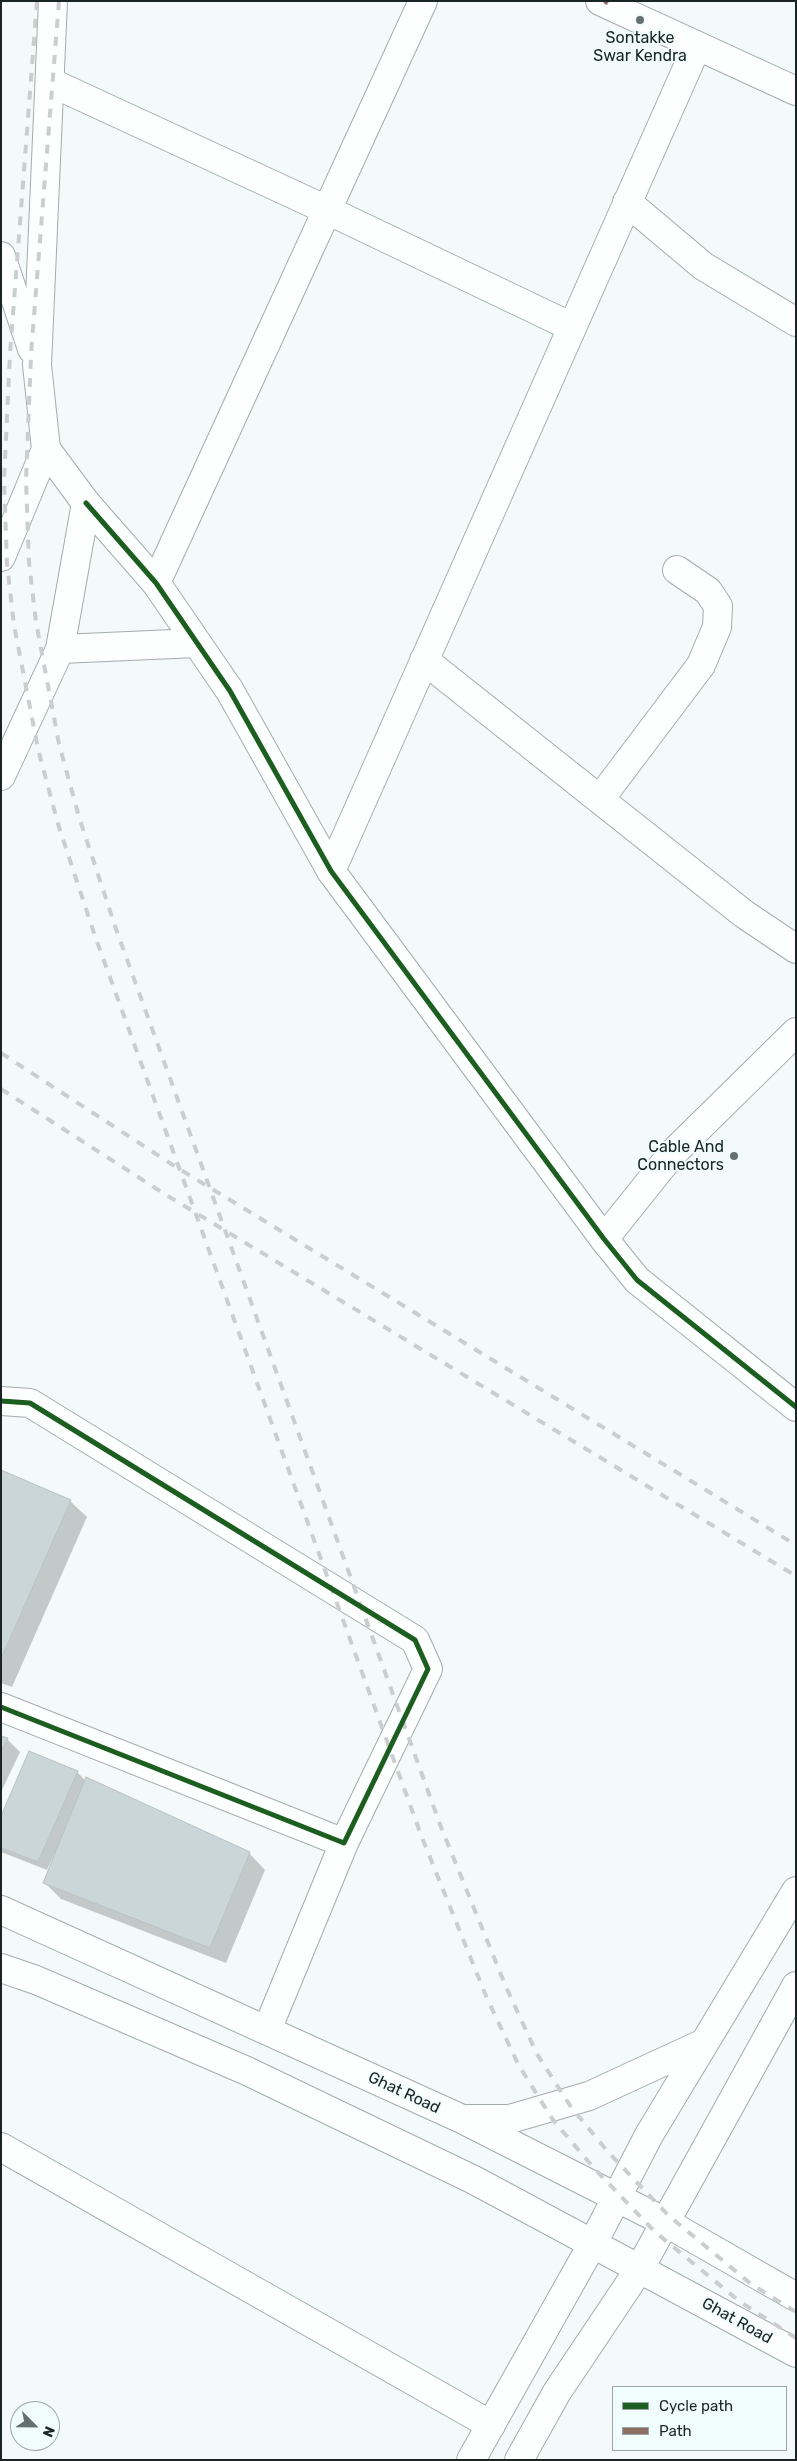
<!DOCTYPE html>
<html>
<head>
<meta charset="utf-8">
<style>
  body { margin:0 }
  #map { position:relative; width:797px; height:2461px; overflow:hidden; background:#f4fafa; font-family:Rubik,sans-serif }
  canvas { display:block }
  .frame { position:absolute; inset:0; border:2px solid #1a2425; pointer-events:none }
  .legend { position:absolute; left:612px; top:2386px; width:175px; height:65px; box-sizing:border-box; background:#f1fcfd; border:1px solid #9ba6a7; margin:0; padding:6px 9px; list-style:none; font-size:15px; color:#1a2425 }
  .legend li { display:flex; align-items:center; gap:10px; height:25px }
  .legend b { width:25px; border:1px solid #9ba6a7 }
  .north { position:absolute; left:10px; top:2401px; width:50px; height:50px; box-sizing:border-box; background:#f1fcfd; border:1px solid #9ba6a7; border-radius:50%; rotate:113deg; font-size:14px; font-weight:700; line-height:20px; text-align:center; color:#1a2425 }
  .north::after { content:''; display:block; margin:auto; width:18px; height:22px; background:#666f70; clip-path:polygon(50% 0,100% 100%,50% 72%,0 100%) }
</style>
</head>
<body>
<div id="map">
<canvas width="797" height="2461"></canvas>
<div class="frame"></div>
<ul class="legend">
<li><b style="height:6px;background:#1b5e20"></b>Cycle path</li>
<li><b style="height:6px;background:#8d6e63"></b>Path</li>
</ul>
<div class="north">N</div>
</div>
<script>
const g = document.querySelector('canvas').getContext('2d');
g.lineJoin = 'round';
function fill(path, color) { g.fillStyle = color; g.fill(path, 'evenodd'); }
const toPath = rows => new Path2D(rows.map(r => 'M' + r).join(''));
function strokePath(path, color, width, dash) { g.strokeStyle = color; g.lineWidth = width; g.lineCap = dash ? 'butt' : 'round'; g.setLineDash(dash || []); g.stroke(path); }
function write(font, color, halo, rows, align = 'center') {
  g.font = font + ' Rubik,sans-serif'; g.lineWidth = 4; g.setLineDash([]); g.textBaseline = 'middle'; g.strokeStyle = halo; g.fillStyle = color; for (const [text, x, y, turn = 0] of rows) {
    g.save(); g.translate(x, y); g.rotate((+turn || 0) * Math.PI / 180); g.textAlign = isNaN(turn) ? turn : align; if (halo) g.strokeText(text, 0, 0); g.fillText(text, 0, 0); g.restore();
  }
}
const shadow = toPath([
  [1,1472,70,1501,87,1517,12,1687,1,1683],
  [1,1737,7,1739,20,1752,1,1792],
  [77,1772,86,1781,249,1853,265,1870,226,1963,61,1899,45,1883,56,1855,54,1855,47,1870,1,1852,1,1819]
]);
const building = toPath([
  [1,1470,71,1500,1,1659,1,1470],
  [1,1736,8,1738,1,1751,1,1736],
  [29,1751,78,1771,38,1862,1,1848,1,1816,29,1751],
  [86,1777,250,1852,210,1948,43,1883,86,1777]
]);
const minor = toPath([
  [600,1,796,91],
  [50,82,327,210,572,327],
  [627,202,703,266,796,322],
  [156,583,423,1],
  [424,660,744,914,796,949],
  [600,799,701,665,717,627,718,606,708,591,677,570],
  [331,871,697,46],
  [604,1239,672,1154,796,1032],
  [1,1401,30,1403,415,1640,428,1669,344,1843,1,1707],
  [267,2030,344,1843],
  [1,2147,491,2425]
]);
const tertiary = toPath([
  [86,503,156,583,230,691,331,871,604,1239,637,1280,796,1407],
  [60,649,197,643]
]);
const secondary = toPath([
  [1,256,32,349],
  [1,557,46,449],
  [1,776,60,649,86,503,46,449,37,365,53,1],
  [1,1910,462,2119,665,2222,796,2297],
  [1,1968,36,1980,247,2071,474,2180,796,2353],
  [468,2119,510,2119,589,2096,704,2043],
  [471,2460,593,2243,649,2135,796,1891],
  [519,2460,557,2392,640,2268,796,1986]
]);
const rail = toPath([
  [37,1,10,353,4,481,7,564,14,625,38,749,58,824,95,936,421,1835,486,1996,518,2064,553,2120,593,2167,654,2231,739,2301,796,2338],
  [59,1,31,354,26,481,29,562,36,622,59,744,79,817,116,929,441,1827,506,1987,537,2054,571,2107,608,2152,669,2216,751,2284,796,2312],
  [1,1053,176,1167,796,1545],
  [1,1089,163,1193,796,1576]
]);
const quiet = toPath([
  [605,4,607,1]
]);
const cycleway = toPath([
  [86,503,156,583,230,691,331,871,604,1239,637,1280,796,1407],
  [1,1401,30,1403,415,1640,428,1669,344,1843,1,1707]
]);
const markers = [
  [640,20,5,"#666f70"],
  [734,1156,5,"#666f70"]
];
const poiNames = [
  ["Sontakke",640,38],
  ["Swar Kendra",640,56],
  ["Cable And",724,1147,"right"],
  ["Connectors",724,1165,"right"]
];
const streetNames = [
  ["Ghat Road",404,2093,25],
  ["Ghat Road",737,2321,29]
];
fill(shadow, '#0003');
fill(building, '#cad6d7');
strokePath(building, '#bac2c3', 1);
strokePath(minor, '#a4acad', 30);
strokePath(tertiary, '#a4acad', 30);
strokePath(secondary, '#a4acad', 30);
strokePath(minor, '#fdfefe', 28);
strokePath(tertiary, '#fdfefe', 28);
strokePath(secondary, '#fdfefe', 28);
strokePath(rail, '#cbcece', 4, [9, 9]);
strokePath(quiet, '#8d6e63', 4, [8, 4]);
strokePath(cycleway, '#1b5e20', 5);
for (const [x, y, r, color] of markers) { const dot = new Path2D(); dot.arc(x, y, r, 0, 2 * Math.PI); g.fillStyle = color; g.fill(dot); strokePath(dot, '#f1fcfd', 2); }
write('16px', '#1a2425', '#f1fcfd', poiNames);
write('16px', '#1a2425', '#f1fcfd', streetNames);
</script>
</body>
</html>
